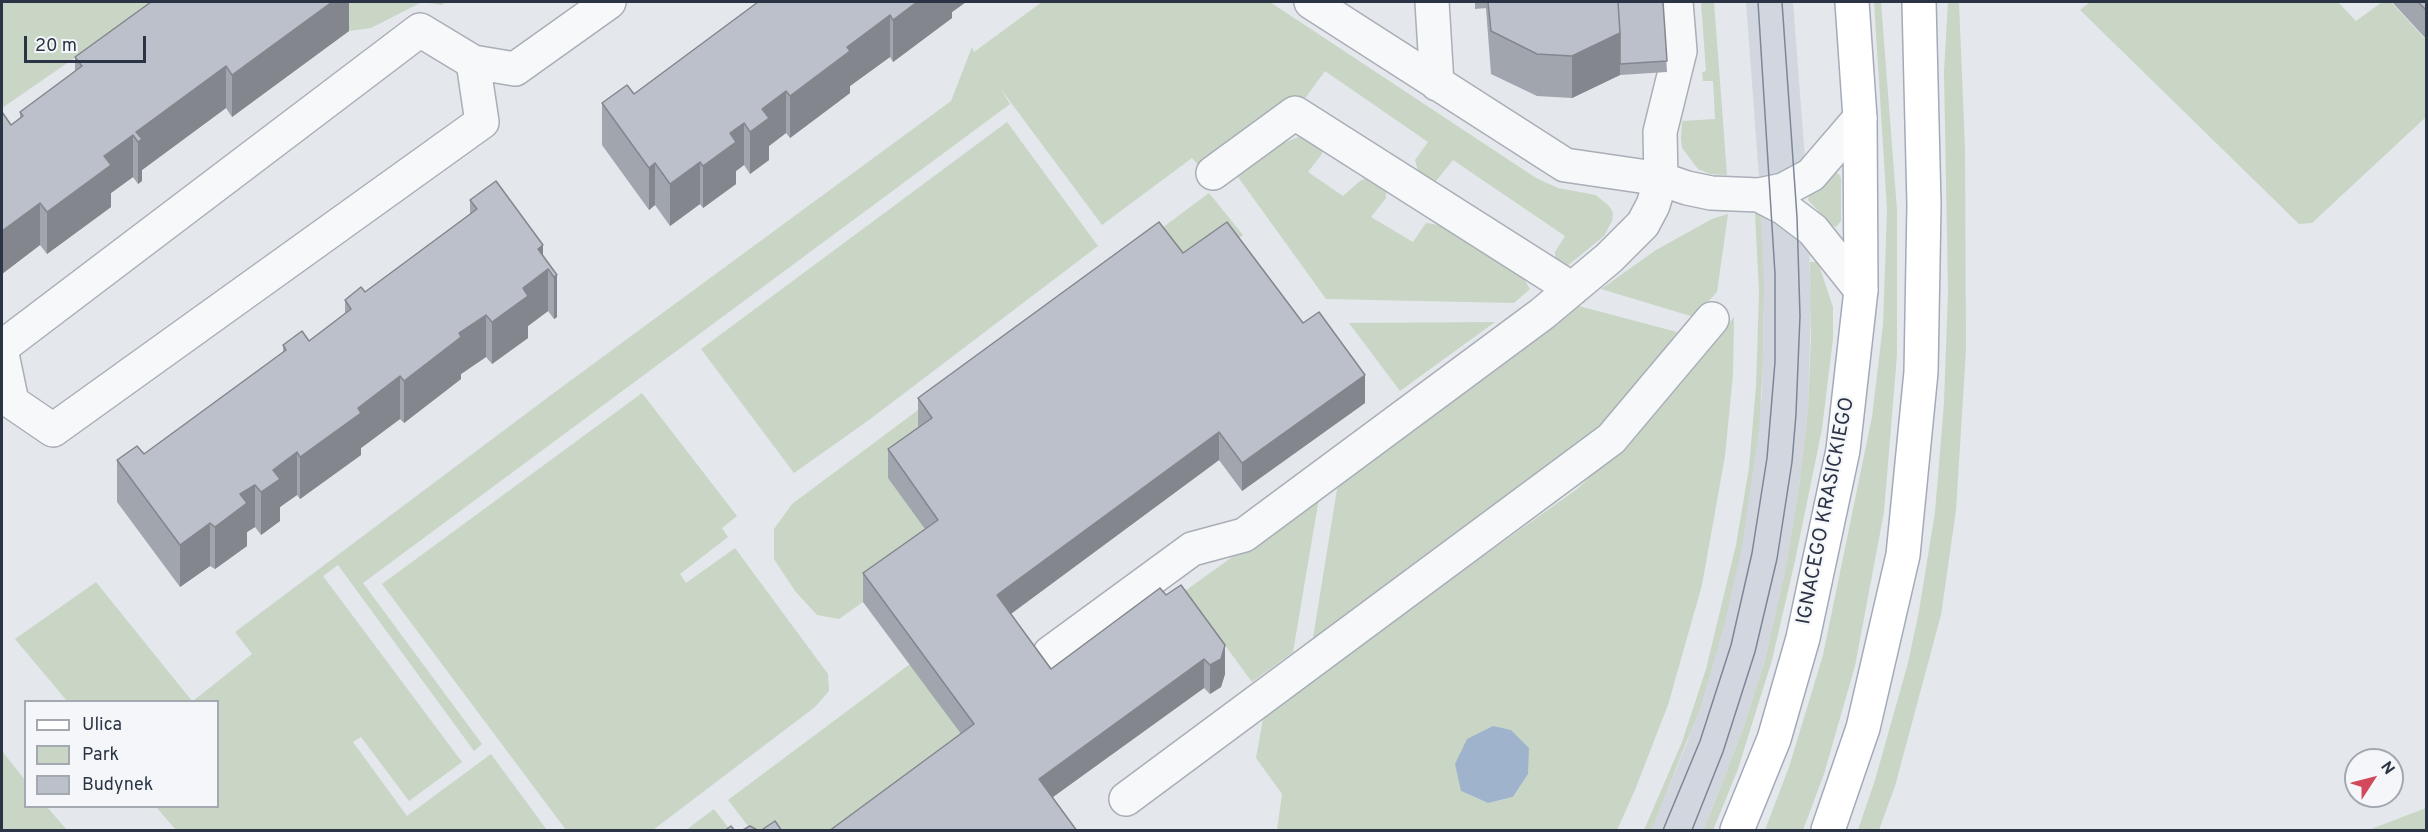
<!DOCTYPE html>
<html>
<head>
<meta charset="utf-8">
<style>
  body { margin:0 }
  #map { position:relative; width:2428px; height:832px; overflow:hidden; background:#e4e7ec; font-family:Overpass,sans-serif }
  canvas { display:block }
  .frame { position:absolute; inset:0; border:3px solid #2b3445; pointer-events:none }
  .legend { position:absolute; left:24px; top:700px; width:195px; height:108px; box-sizing:border-box; background:#f4f6f9; border:2px solid #a4a8b1; margin:0; padding:8px 10px; list-style:none; font-size:18px; color:#2b3445 }
  .legend li { display:flex; align-items:center; gap:12px; height:30px }
  .legend b { width:30px; border:2px solid #a4a8b1 }
  .north { position:absolute; left:2344px; top:748px; width:60px; height:60px; box-sizing:border-box; background:#f4f6f9; border:2px solid #a4a8b1; border-radius:50%; rotate:54deg; font-size:16px; font-weight:700; line-height:24px; text-align:center; color:#2b3445 }
  .north::after { content:''; display:block; margin:auto; width:21px; height:27px; background:#d1495b; clip-path:polygon(50% 0,100% 100%,50% 72%,0 100%) }
  .scale { position:absolute; left:24px; top:36px; width:122px; height:27px; box-sizing:border-box; border:3px solid #2b3445; border-top:0; padding-left:8px; font-size:18px; line-height:21px; white-space:nowrap; color:#2b3445; -webkit-text-stroke:4px #f4f6f9; paint-order:stroke }
</style>
</head>
<body>
<div id="map">
<canvas width="2428" height="832"></canvas>
<div class="frame"></div>
<ul class="legend">
<li><b style="height:8px;background:#fff"></b>Ulica</li>
<li><b style="height:16px;background:#c9d6c5"></b>Park</li>
<li><b style="height:16px;background:#bbc0ca"></b>Budynek</li>
</ul>
<div class="north">N</div>
<div class="scale">20 m</div>
</div>
<script>
const g = document.querySelector('canvas').getContext('2d');
g.lineJoin = 'round';
function fill(path, color) { g.fillStyle = color; g.fill(path, 'evenodd'); }
const toPath = rows => new Path2D(rows.map(r => 'M' + r).join(''));
function strokePath(path, color, width, dash) { g.strokeStyle = color; g.lineWidth = width; g.lineCap = dash ? 'butt' : 'round'; g.setLineDash(dash || []); g.stroke(path); }
function write(font, color, halo, rows, align = 'center') {
  g.font = font + ' Overpass,sans-serif'; g.lineWidth = 4.5; g.setLineDash([]); g.textBaseline = 'middle'; g.strokeStyle = halo; g.fillStyle = color; for (const [text, x, y, turn = 0] of rows) {
    g.save(); g.translate(x, y); g.rotate((+turn || 0) * Math.PI / 180); g.textAlign = isNaN(turn) ? turn : align; if (halo) g.strokeText(text, 0, 0); g.fillText(text, 0, 0); g.restore();
  }
}
const built = toPath([
  [1746,2,1793,2,1805,159,1785,171,1766,177,1759,177],
  [1761,214,1775,221,1809,248,1811,307,1808,410,1800,480,1787,562,1765,660,1743,729,1704,830,1651,830,1687,743,1723,630,1762,395,1764,316]
]);
const green = toPath([
  [2,2,156,2,2,108],
  [320,2,446,2,442,5,422,2,371,28,349,31,331,6],
  [1042,2,1270,2,1536,178,1558,188,1596,195,1609,206,1613,213,1612,221,1604,236,1566,267,1555,264,1555,252,1565,236,1453,160,1436,181,1426,179,1418,171,1415,160,1428,142,1325,71,1306,97,1203,171,1192,158,1102,225,1000,88,1010,104,363,583,482,744,474,751,338,565,323,576,462,762,409,801,361,737,353,742,407,816,491,754,547,830,176,830,156,807,218,806,218,702,193,701,252,654,235,632,555,392,951,101,972,47,974,52],
  [1701,2,1714,2,1727,175,1710,174,1698,169,1682,148,1681,139,1682,121,1715,119,1713,81,1703,81,1702,72,1706,71],
  [1874,2,1881,2,1897,210,1897,355,1884,512,1855,666,1824,774,1803,830,1765,830,1789,767,1823,655,1872,417,1883,325,1887,209],
  [1948,2,1959,2,1965,148,1966,350,1956,510,1941,615,1895,786,1879,830,1858,830,1875,780,1908,663,1919,611,1935,512,1944,403,1948,292,1944,72],
  [2090,2,2338,2,2356,21,2382,2,2391,2,2426,40,2426,117,2312,223,2299,224,2080,10],
  [1007,122,1098,246,869,420,794,473,701,349],
  [1303,135,1322,147,1322,154,1308,172,1343,196,1360,181,1369,177,1386,190,1386,198,1371,217,1413,242,1426,223,1439,225,1518,270,1530,289,1514,303,1326,299,1238,177,1279,145],
  [1835,173,1839,174,1841,178,1841,221,1836,227,1831,225,1808,200,1809,194],
  [1209,193,1243,235,1183,282,938,549,839,619,817,615,795,591,774,559,774,529,792,504],
  [1755,213,1761,214,1764,288,1763,364,1759,428,1742,547,1723,630,1700,708,1655,821,1651,830,1644,830,1682,742,1706,669,1736,545,1749,468,1756,386,1759,293],
  [1728,214,1717,292,1694,317,1601,289,1656,250,1712,219],
  [1810,262,1816,262,1820,268,1833,307,1833,339,1822,429,1795,561,1772,660,1738,769,1721,811,1713,830,1704,830,1743,729,1765,660,1787,562,1800,480,1808,410,1811,336],
  [1579,306,1677,332,1605,429,1312,644,1338,483],
  [1734,317,1733,374,1725,456,1702,585,1668,705,1635,790,1617,830,1277,830,1282,794,1256,758,1264,713,1577,489,1632,438],
  [1528,774,1513,797,1488,803,1461,791],
  [1495,322,1400,391,1349,323],
  [642,393,737,516,722,528,728,537,680,574,686,583,735,548,828,674,829,691,815,707,653,830,566,830,382,584],
  [1319,498,1293,652,1252,682,1185,591,1235,555,1253,551],
  [96,582,192,701,67,701,15,639],
  [910,664,974,752,868,830,751,830,728,800],
  [2,751,25,780,26,806,47,807,67,830,2,830],
  [2426,808,2426,830,2370,830,2371,829],
  [714,809,730,830,686,830]
]);
const water = toPath([
  [1493,726,1511,730,1529,748,1528,774,1513,797,1488,803,1461,791,1455,764,1467,739]
]);
const minor = toPath([
  [1311,2,1565,165,1661,179,1660,132,1680,51,1676,2],
  [1432,2,1437,84],
  [1213,173,1295,113,1572,289],
  [1759,195,1784,208,1813,230,1861,290],
  [2,347,420,30,473,62,515,69,609,2],
  [2,354,12,402,53,430,482,122,473,62],
  [1050,653,1192,549,1244,535,1542,314,1609,258,1643,224,1653,205,1661,179,1687,188,1711,193,1759,195,1783,190,1811,175,1860,118],
  [1126,799,1611,439,1712,319]
]);
const major = toPath([
  [1737,830,1774,739,1803,638,1843,450,1861,290,1860,118,1852,2],
  [1828,830,1863,728,1903,555,1921,372,1924,205,1919,2]
]);
const tram = toPath([
  [1663,830,1700,741,1731,645,1752,553,1767,458,1775,362,1775,274,1758,2],
  [1692,830,1723,752,1755,652,1777,559,1792,462,1796,414,1800,316,1797,217,1782,2]
]);
const wall = toPath([
  [149,2,349,2,349,31,232,117,226,108,142,170,142,181,138,184,133,177,111,193,111,207,47,254,40,245,2,274,2,112,11,125,20,118,20,112,75,71,75,57,149,3],
  [758,2,966,2,952,12,952,18,893,62,890,57,850,86,850,93,790,138,786,133,769,146,769,160,750,174,744,165,736,171,736,184,703,208,700,204,670,226,655,205,649,210,602,145,602,103,634,94],
  [1475,2,1663,2,1667,72,1620,75,1572,98,1537,96,1491,74,1486,8,1475,9],
  [2392,2,2427,2,2427,40],
  [470,200,543,255,557,275,557,317,554,319,548,311,528,326,528,338,492,364,486,357,461,374,461,379,404,423,400,419,361,448,361,455,300,499,297,495,280,507,280,521,261,535,255,527,247,532,247,546,215,569,210,566,180,587,117,502,117,460,144,454,283,353,283,345,309,341,345,314,345,300,365,292,470,214],
  [1183,253,1303,323,1365,403,1242,491,1219,460,1011,614,1051,669,1160,588,1225,674,1221,687,1210,694,1204,688,1053,797,961,734,863,602,863,573,925,529,888,478,888,449,918,427,918,398]
]);
const shadedWall = toPath([
  [332,2,349,2,349,31,232,117,232,75],
  [917,2,966,2,952,12,952,18,893,62,893,20],
  [890,15,890,57,850,86,850,93,790,138,790,96,847,47],
  [1620,33,1620,75,1572,98,1572,56],
  [226,66,226,108,142,170,142,181,138,184,138,142,136,132],
  [786,91,786,133,769,146,769,160,750,174,750,132,762,109],
  [744,123,744,165,736,171,736,184,703,208,703,166,730,133],
  [133,135,133,177,111,193,111,207,47,254,47,212,104,156],
  [700,162,700,204,670,226,670,184],
  [655,163,655,205,649,210,649,168],
  [40,203,40,245,2,274,2,231],
  [543,245,543,273,548,269,548,311,528,326,528,338,492,364,492,322,523,288,538,249],
  [557,275,557,317,554,319,554,277],
  [486,315,486,357,461,374,461,379,404,423,404,381,459,333],
  [1365,375,1365,403,1242,491,1242,463],
  [400,376,400,419,361,448,361,455,300,499,300,457,358,408],
  [1219,432,1219,460,997,624,997,595],
  [297,452,297,495,280,507,280,521,261,535,261,492,273,470],
  [255,485,255,527,247,532,247,546,215,569,215,527,240,494],
  [210,523,210,566,180,587,180,545],
  [1225,645,1225,674,1221,687,1210,694,1210,665],
  [1204,659,1204,688,1039,807,1039,779]
]);
const building = toPath([
  [151,2,332,2,232,75,226,66,136,132,142,139,138,142,133,135,104,156,111,165,47,212,40,203,2,231,2,112,11,125,23,116,20,112,82,66,75,57,151,2],
  [758,2,917,2,893,20,890,15,847,47,850,51,790,96,786,91,762,109,769,118,750,132,744,123,730,133,736,142,703,166,700,162,670,184,655,163,649,168,602,103,627,85,634,94,758,2],
  [1488,2,1618,2,1620,33,1572,56,1537,54,1491,31,1488,2],
  [1618,2,1663,2,1667,61,1620,64,1620,33,1618,2],
  [2418,2,2427,2,2427,11,2418,2],
  [496,181,543,245,538,249,557,275,554,277,548,269,523,288,528,296,492,322,486,315,459,333,461,337,404,381,400,376,358,408,361,413,300,457,297,452,273,470,280,479,261,492,255,485,240,494,247,503,215,527,210,523,180,545,117,460,137,446,144,454,286,350,283,345,302,331,309,341,351,309,345,300,361,287,365,292,477,209,470,200,496,181],
  [1159,222,1183,253,1227,222,1303,323,1319,312,1365,375,1242,463,1219,432,997,595,1051,669,1160,588,1166,595,1181,585,1225,645,1221,659,1210,665,1204,659,1039,779,1077,831,829,831,974,724,863,573,938,520,888,449,932,418,918,398,1159,222],
  [775,821,782,831,760,831,775,821],
  [731,826,735,831,724,831,731,826],
  [750,826,759,831,741,831,750,826]
]);
const streetNames = [
  ["IGNACEGO KRASICKIEGO",1827,511,-79]
];
fill(built, '#d2d6de');
fill(green, '#c9d6c5');
fill(water, '#9fb4cc');
strokePath(minor, '#a9aeb7', 36);
strokePath(major, '#a3abb8', 36);
strokePath(minor, '#f7f8fa', 33);
strokePath(major, '#fff', 33);
strokePath(tram, '#7d8696', 1.5);
fill(wall, '#a1a5ae');
fill(shadedWall, '#83868d');
fill(building, '#bbc0ca');
strokePath(building, '#83868d', 1.5);
write('20px', '#2b3445', '#f4f6f9', streetNames);
</script>
</body>
</html>
